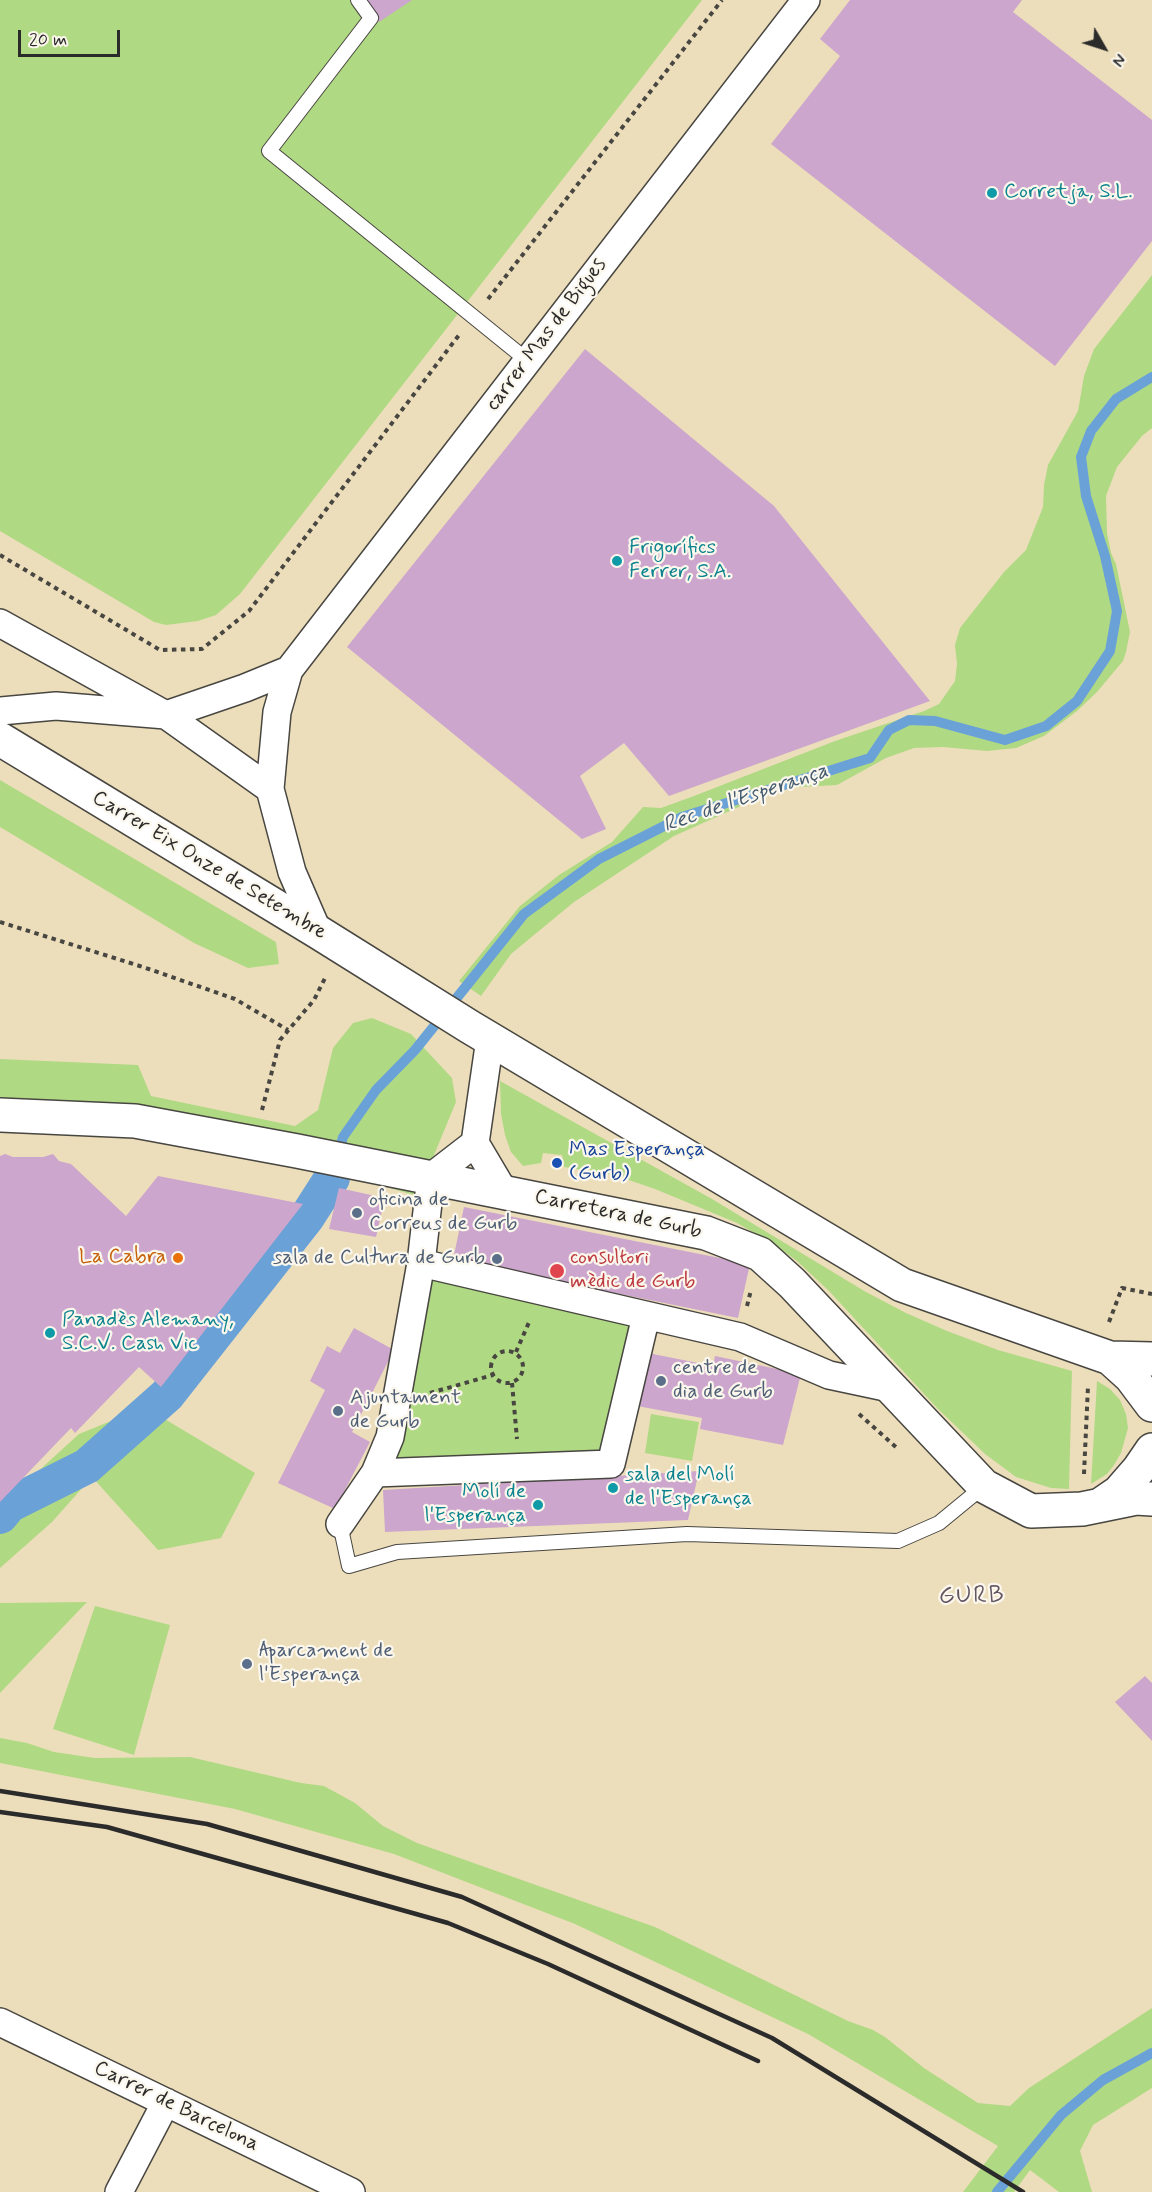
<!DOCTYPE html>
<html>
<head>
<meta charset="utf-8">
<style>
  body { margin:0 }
  #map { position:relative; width:1152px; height:2192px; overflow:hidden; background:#eddebb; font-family:Mynerve,sans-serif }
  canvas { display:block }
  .north { position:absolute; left:1074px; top:18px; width:60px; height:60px; -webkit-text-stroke:4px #fbf7ec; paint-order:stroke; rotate:129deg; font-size:16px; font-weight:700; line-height:24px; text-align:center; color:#2b2b2b }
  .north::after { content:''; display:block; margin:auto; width:21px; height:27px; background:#2b2b2b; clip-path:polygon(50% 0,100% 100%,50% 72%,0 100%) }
  .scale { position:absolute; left:18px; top:30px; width:102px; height:27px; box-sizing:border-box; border:3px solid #2b2b2b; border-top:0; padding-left:8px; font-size:18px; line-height:21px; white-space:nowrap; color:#2b2b2b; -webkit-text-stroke:4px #fbf7ec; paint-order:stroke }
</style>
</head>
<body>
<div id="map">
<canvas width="1152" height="2192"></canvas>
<div class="north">N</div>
<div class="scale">20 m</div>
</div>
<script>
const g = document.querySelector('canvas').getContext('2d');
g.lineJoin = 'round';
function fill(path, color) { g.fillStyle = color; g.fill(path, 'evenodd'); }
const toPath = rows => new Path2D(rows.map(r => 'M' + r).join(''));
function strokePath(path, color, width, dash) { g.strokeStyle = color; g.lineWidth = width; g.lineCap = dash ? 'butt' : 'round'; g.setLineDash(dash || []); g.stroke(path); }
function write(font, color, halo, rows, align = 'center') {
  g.font = font + ' Mynerve,sans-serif'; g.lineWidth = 4.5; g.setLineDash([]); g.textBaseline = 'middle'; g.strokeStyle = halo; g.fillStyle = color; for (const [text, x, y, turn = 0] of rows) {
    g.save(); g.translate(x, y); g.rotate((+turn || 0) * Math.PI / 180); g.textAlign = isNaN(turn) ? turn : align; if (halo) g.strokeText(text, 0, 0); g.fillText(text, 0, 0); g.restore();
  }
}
const green = toPath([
  [0,0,702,0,240,594,216,615,198,621,166,625,154,622,0,531],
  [1152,275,1152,428,1142,436,1117,467,1106,496,1107,533,1111,553,1116,564,1130,632,1126,652,1123,661,1097,692,1077,711,1044,736,1016,748,987,751,943,747,914,748,886,758,837,785,781,788,674,836,574,902,511,954,481,996,459,981,520,906,559,875,612,842,643,807,661,808,694,796,835,741,924,711,939,704,955,681,957,664,955,645,960,628,1004,572,1026,550,1043,507,1044,485,1048,465,1078,411,1084,376,1094,349],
  [0,780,276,942,279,964,248,968,194,943,0,827],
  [372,1018,411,1034,452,1078,456,1102,417,1196,332,1171,130,1131,0,1126,0,1059,138,1065,151,1096,295,1126,318,1110,333,1048,353,1023],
  [500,1081,712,1199,866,1292,906,1313,947,1331,998,1350,1072,1371,1069,1489,1051,1488,1016,1477,985,1454,938,1409,829,1291,797,1261,772,1243,737,1223,655,1189,614,1175,564,1167,562,1155,543,1153,541,1163,523,1166,511,1152,505,1135,501,1114],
  [318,1192,332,1200,240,1330,187,1392,158,1415,255,1473,221,1538,158,1550,92,1477,52,1522,0,1568,0,1506,79,1434,138,1410,161,1389,273,1257],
  [421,1263,646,1316,611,1464,375,1473],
  [1097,1381,1110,1389,1120,1400,1126,1414,1128,1428,1121,1453,1114,1465,1107,1474,1091,1484],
  [651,1414,699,1422,692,1461,645,1453],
  [87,1602,0,1693,0,1603],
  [95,1606,170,1625,134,1755,53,1729],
  [0,1738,27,1743,54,1752,95,1758,190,1757,301,1783,324,1786,355,1803,383,1826,417,1843,655,1927,848,2021,873,2030,885,2037,924,2068,978,2103,1010,2106,1029,2088,1152,2008,1152,2088,1093,2125,1080,2151,1092,2192,1059,2192,1030,2170,1014,2192,963,2192,998,2146,808,2034,575,1924,394,1854,235,1809,0,1763]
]);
const stream = toPath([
  [332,1178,343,1137,376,1090,415,1050,524,914,599,859,682,817,870,758,889,730,909,720,935,721,1005,740,1046,726,1077,701,1110,651,1117,611,1105,556,1086,496,1081,457,1091,431,1116,399,1152,377],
  [997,2192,1061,2115,1103,2080,1152,2053]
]);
const canal = toPath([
  [0,1516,9,1505,87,1466,167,1395,307,1217,332,1178]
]);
const building = toPath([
  [364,0,412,0,379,22],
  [850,0,1022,0,1013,12,1152,120,1152,241,1055,366,771,144,840,56,820,39],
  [585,349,774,506,930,701,669,796,624,743,580,776,606,829,582,839,347,647],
  [5,1154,13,1157,43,1157,53,1154,59,1161,71,1164,126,1216,158,1176,303,1204,161,1387,139,1367,75,1433,71,1428,0,1502,0,1156],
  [339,1188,385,1198,376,1237,329,1229],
  [464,1207,750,1264,738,1318,453,1260],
  [354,1328,394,1350,352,1432,370,1442,335,1509,278,1483,325,1390,310,1381,327,1346,340,1353],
  [648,1353,713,1366,715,1356,801,1374,783,1445,700,1429,702,1418,637,1406],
  [699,1471,688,1520,385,1532,383,1490],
  [1145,1676,1152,1683,1152,1741,1115,1702]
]);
const path = toPath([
  [488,299,722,0],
  [0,555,160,650,202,649,249,611,459,335],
  [0,922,143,967,235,999,288,1030],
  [262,1110,280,1040,314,1000,326,976],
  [747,1306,751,1290],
  [1109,1322,1122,1288,1152,1294],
  '491 1367a16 16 0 1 1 32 0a16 16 0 1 1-32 0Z',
  [516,1352,530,1320],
  [512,1383,517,1439],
  [430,1393,493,1375],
  [859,1414,898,1449],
  [1084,1474,1088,1386]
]);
const service = toPath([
  [358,0,371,18,269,151,528,361],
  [340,1524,349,1566,397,1552,687,1534,898,1541,939,1523,984,1486]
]);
const minor = toPath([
  [0,623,166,715,270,789],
  [0,711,56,706,166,715,245,688,289,670],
  [318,932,292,872,270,789,277,712,289,670,806,0],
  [490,1039,475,1143,504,1192],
  [421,1263,740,1337,829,1375,890,1388],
  [375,1473,611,1464,646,1316],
  [340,1524,375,1473,390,1437,421,1263,431,1177,475,1143],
  [0,2022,351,2192],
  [119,2192,166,2102]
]);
const tertiary = toPath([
  [0,739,318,932,470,1027,902,1285,1110,1358,1152,1359],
  [0,1115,135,1121,297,1151,706,1233,760,1254,792,1283,984,1486,1031,1511,1082,1509,1136,1498,1152,1499],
  [1110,1358,1131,1377,1152,1405],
  [1100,1505,1119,1492,1139,1469,1152,1450]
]);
const rail = toPath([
  [0,1791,207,1824,462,1897,772,2038,1023,2192],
  [0,1812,107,1827,448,1923,548,1964,758,2061]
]);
const markers = [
  [992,193,6,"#0f9aa8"],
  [617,561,6,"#0f9aa8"],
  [557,1163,6,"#1a4fb4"],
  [357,1213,6,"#5c6f8a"],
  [178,1258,6,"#e8710a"],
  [497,1259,6,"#5c6f8a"],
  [557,1271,8,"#e0444e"],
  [50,1333,6,"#0f9aa8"],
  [661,1381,6,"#5c6f8a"],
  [338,1411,6,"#5c6f8a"],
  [613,1488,6,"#0f9aa8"],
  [538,1505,6,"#0f9aa8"],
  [247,1664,6,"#5c6f8a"]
];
const cultureNames = [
  ["Corretja, S.L.",1004,193],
  ["Frigorífics",629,549],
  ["Ferrer, S.A.",629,573],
  ["Panadès Alemany,",62,1321],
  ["S.C.V. Cash Vic",62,1345],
  ["sala del Molí",625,1476],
  ["de l'Esperança",625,1500],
  ["Molí de",526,1493,"right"],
  ["l'Esperança",526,1517,"right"]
];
const streetNames = [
  ["carrer Mas de Bigues",547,335,-53],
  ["Carrer Eix Onze de Setembre",209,866,31],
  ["Carretera de Gurb",618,1215,12],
  ["Carrer de Barcelona",176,2107,26]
];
const transitNames = [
  ["Mas Esperança",569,1151],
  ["(Gurb)",569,1175]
];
const serviceNames = [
  ["oficina de",369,1201],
  ["Correus de Gurb",369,1225],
  ["sala de Cultura de Gurb",485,1259,"right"],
  ["centre de",673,1369],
  ["dia de Gurb",673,1393],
  ["Ajuntament",350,1399],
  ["de Gurb",350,1423],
  ["Aparcament de",259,1652],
  ["l'Esperança",259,1676]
];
const foodNames = [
  ["La Cabra",166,1258]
];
const healthNames = [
  ["consultori",570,1259],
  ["mèdic de Gurb",570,1283]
];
const waterNames = [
  ["Rec de l'Esperança",746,799,-19]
];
const quarterNames = [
  ["GURB",972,1597]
];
fill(green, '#b0d984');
strokePath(stream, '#6aa2d8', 10);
strokePath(canal, '#6aa2d8', 36);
fill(building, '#cca6cc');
strokePath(service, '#484641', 16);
strokePath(minor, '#484641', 30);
strokePath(tertiary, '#484641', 36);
strokePath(path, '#484641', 4, [4.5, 4.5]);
strokePath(service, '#fff', 14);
strokePath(minor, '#fff', 27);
strokePath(tertiary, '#fff', 33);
strokePath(rail, '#2b2b2b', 4.5);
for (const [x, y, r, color] of markers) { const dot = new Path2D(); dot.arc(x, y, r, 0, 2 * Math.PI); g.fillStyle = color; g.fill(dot); strokePath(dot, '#fbf7ec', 2); }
write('21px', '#0d838f', '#fbf7ec', cultureNames, 'left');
write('21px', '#2b2b2b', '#fbf7ec', streetNames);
write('21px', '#164399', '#fbf7ec', transitNames, 'left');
write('21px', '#4e5e75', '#fbf7ec', serviceNames, 'left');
write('21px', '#c56008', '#fbf7ec', foodNames, 'right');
write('21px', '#be3a42', '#fbf7ec', healthNames, 'left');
write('italic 22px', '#445b70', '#fbf7ec', waterNames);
g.letterSpacing = '1.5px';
write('24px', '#635663', '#fbf7ec', quarterNames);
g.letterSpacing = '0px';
</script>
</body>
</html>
